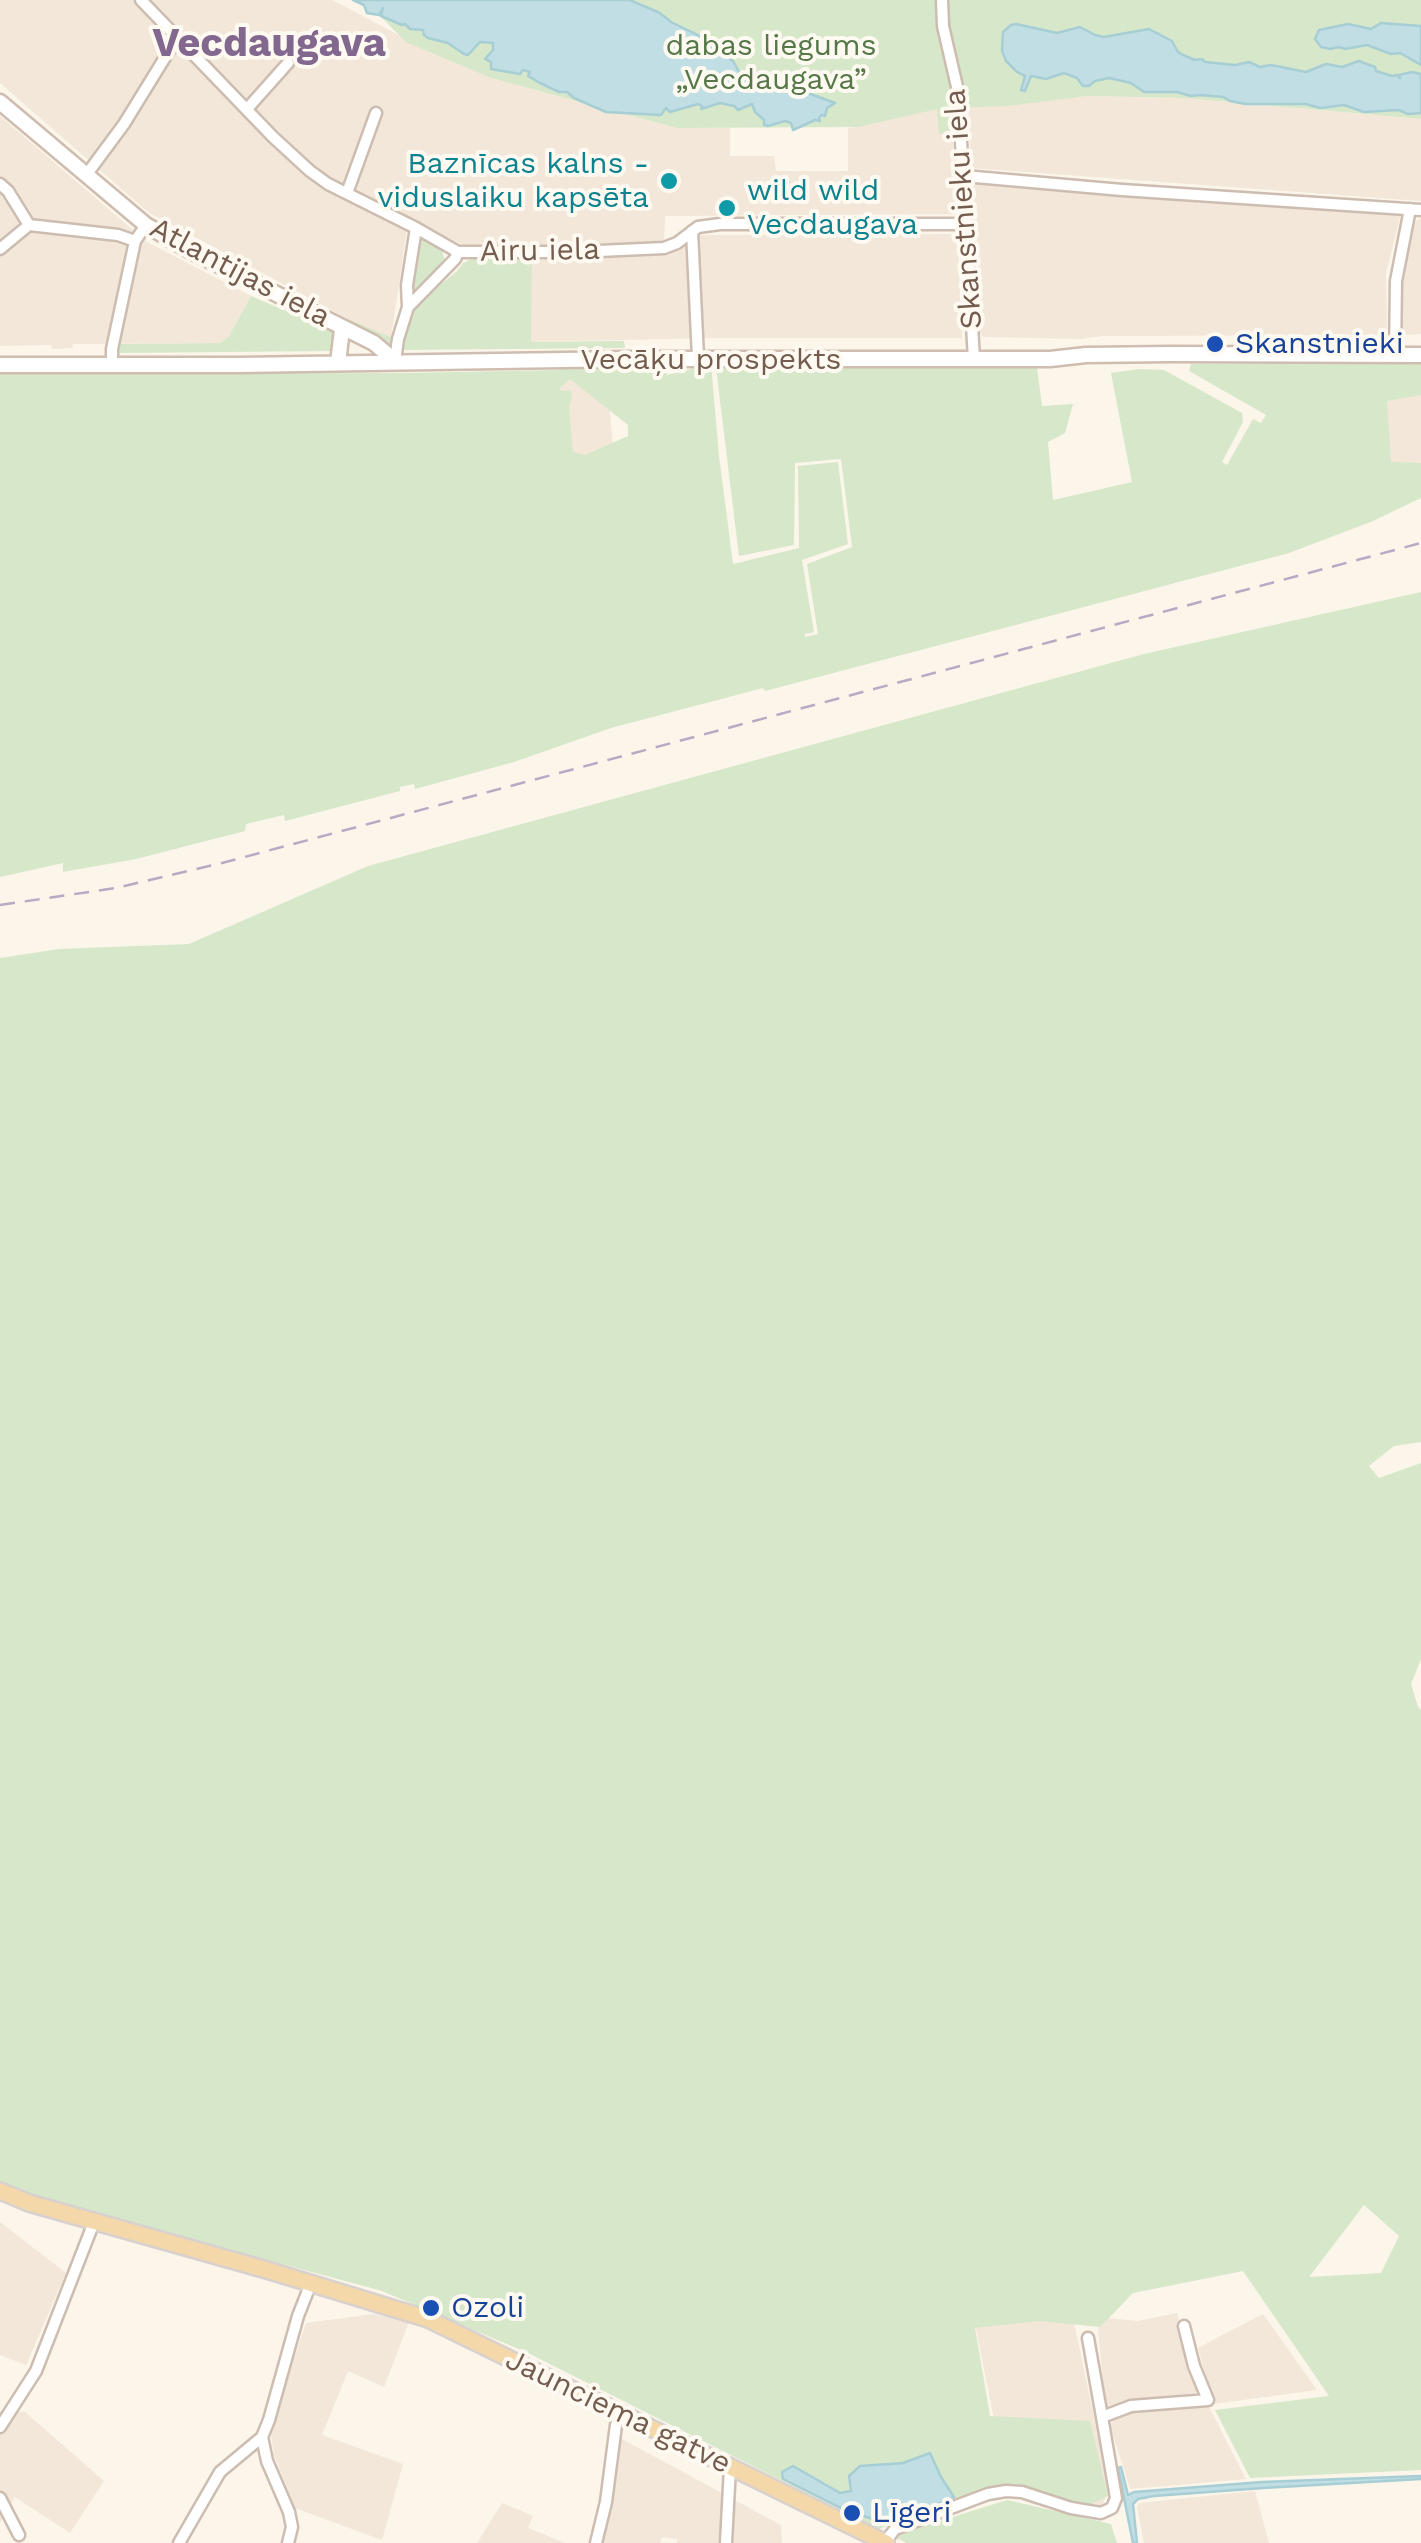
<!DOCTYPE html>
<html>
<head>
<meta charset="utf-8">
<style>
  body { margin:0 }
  canvas { display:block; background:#fbf5ea }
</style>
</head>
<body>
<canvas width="1421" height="2543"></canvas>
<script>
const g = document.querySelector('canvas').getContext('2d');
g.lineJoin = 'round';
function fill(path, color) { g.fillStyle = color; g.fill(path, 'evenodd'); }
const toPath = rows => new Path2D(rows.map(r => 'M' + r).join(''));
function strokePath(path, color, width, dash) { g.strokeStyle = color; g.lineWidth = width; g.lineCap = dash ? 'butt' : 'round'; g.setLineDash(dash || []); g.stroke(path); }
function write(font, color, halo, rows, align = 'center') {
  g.font = font + ' "Work Sans",sans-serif'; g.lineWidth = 8; g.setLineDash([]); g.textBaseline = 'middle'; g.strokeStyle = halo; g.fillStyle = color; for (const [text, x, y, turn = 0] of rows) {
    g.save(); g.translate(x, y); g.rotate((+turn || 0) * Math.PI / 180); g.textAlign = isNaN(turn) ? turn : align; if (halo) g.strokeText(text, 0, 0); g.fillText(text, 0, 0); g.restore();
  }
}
const residential = toPath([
  [0,0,332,0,412,42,491,78,677,128,730,128,730,156,774,156,776,171,848,171,848,128,859,127,901,117,947,83,951,108,956,214,665,216,664,242,494,246,466,247,412,218,407,229,391,338,348,319,148,212,0,83],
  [1087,96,1184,98,1421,119,1421,201,971,168,968,107],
  [0,116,147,242,251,296,229,336,221,343,73,344,72,348,52,349,51,345,48,345,0,346],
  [974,183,1397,215,1400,217,1386,273,1387,335,1102,336,1082,339,983,337,980,333,972,186],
  [1421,218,1421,334,1403,335,1403,274,1415,222],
  [958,234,962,338,710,338,530,342,532,255,588,257,663,251,702,235],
  [1385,367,1421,367,1421,497,1378,473],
  [606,370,618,501,564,509,555,371],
  [0,2222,66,2273,26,2365,0,2355],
  [1068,2295,1109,2487,1102,2507,1006,2479,972,2309],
  [1177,2313,1189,2362,1199,2392,1105,2406,1097,2317,1138,2321],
  [374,2314,409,2322,384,2387,348,2371,322,2435,403,2464,382,2540,295,2508,274,2455,270,2429,306,2323],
  [1263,2314,1317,2390,1213,2404,1198,2348],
  [1209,2407,1246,2479,1130,2489,1110,2425,1118,2415,1133,2410],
  [0,2411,25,2412,104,2481,70,2533,15,2497,0,2523],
  [620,2438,781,2525,782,2543,677,2543,677,2539,662,2537,660,2543,601,2543],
  [1255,2491,1269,2543,1144,2543,1137,2507,1139,2503],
  [502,2503,533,2516,528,2528,565,2543,477,2543]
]);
const green = toPath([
  [360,0,1421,0,1421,119,1184,98,1087,96,1008,106,951,108,951,133,939,134,937,109,859,127,677,128,491,78,406,42,372,8],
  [422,237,441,247,445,261,411,301,414,254],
  [532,255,531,342,624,341,625,348,401,350,392,346,389,349,346,323,348,319,395,339,405,333,404,311,413,307,457,271,463,263,478,256],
  [251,296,333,331,334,346,330,351,119,353,120,344,221,343,229,336],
  [666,362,667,375,711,364,719,456,733,564,799,548,798,466,838,462,848,544,802,560,814,632,805,634,805,637,818,634,807,564,852,547,841,459,795,463,794,545,739,556,716,368,1037,368,1042,406,1073,404,1065,433,1048,442,1053,500,1132,482,1111,373,1139,369,1164,370,1242,413,1243,422,1222,462,1227,465,1253,419,1261,423,1266,415,1189,371,1191,364,1421,363,1421,395,1387,401,1391,462,1421,463,1421,498,1373,521,1289,553,765,691,763,688,611,728,514,762,415,789,414,784,400,787,400,791,285,821,284,815,246,824,245,831,136,859,63,872,63,863,0,877,0,374,406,373,558,370,566,366],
  [570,379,628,425,628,436,585,455,573,452,569,407,572,397,570,390,562,391,559,389],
  [1421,592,1421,1442,1394,1446,1369,1466,1379,1478,1421,1463,1421,1659,1411,1684,1418,1707,1421,1710,1421,2470,1250,2478,1215,2410,1329,2396,1243,2271,1133,2293,1100,2327,1040,2321,975,2328,990,2416,1090,2421,1108,2496,1087,2506,1017,2487,995,2489,878,2529,528,2353,382,2291,0,2188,0,958,59,949,189,944,368,866,1144,654],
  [1364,2205,1399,2236,1381,2273,1309,2277],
  [1007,2500,1111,2524,1117,2543,907,2543,892,2536]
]);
const water = toPath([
  [353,0,630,0,660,13,671,22,708,40,712,47,733,61,742,77,753,86,801,95,805,92,835,103,827,108,825,116,821,115,819,119,820,121,815,120,793,130,791,123,785,121,768,126,764,125,764,120,755,112,752,104,738,110,734,106,720,103,701,109,702,106,698,104,670,112,666,108,661,115,606,112,574,98,567,92,559,92,540,83,528,76,530,72,523,70,520,74,491,69,491,62,485,59,493,50,493,43,480,42,468,55,464,54,448,43,428,38,424,35,423,30,410,29,405,24,402,25,381,16,383,8,379,15,367,13,364,5,353,0],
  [1381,23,1421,26,1421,65,1400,53,1391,54,1367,45,1345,49,1339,47,1330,49,1321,47,1315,39,1319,30,1348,24,1371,29,1381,23],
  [1016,24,1057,33,1080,27,1095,35,1104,37,1149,29,1172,41,1178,52,1183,55,1195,60,1202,59,1205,62,1235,65,1249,62,1260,67,1271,65,1306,72,1326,64,1342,67,1359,61,1375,67,1376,71,1392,76,1397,75,1400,78,1399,75,1412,72,1421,74,1421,113,1408,114,1399,110,1364,112,1344,105,1321,108,1305,104,1245,104,1230,101,1223,97,1200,95,1191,96,1177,92,1144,92,1131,83,1109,78,1095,81,1089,86,1083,86,1077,78,1064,73,1046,79,1031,76,1025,91,1021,90,1025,76,1017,72,1006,61,1002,51,1003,32,1011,25,1016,24],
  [930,2453,941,2477,954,2497,903,2519,884,2523,841,2508,783,2479,782,2472,793,2466,840,2493,851,2491,849,2476,860,2466,903,2463,930,2453],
  [1121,2467,1128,2495,1134,2492,1262,2482,1421,2476,1421,2479,1263,2488,1154,2496,1138,2499,1133,2504,1137,2543,1133,2543,1118,2468,1121,2467]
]);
const minor = toPath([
  [141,0,273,137,310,171,328,184,416,228,458,252,577,252,664,248,677,243,698,227,720,224,966,224],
  [942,0,943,26,958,91,974,359],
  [247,109,288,63],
  [87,174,124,124,177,38],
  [964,176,1122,190,1421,210],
  [0,184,8,191,29,225],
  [347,193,376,113],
  [692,231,698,358],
  [0,249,29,225,118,235,135,241],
  [408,307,455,259,458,252],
  [1395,355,1396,281,1410,209],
  [395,361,398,339,408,307,407,285,416,228],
  [112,363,112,349,135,241,146,225],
  [1088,2338,1102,2417],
  [0,2427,36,2371,94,2222],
  [262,2437,267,2461,289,2512,292,2527,288,2543],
  [0,2498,19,2535],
  [885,2542,895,2529,988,2494,1006,2491,1022,2492,1071,2508,1101,2513,1112,2508,1116,2498,1102,2417,1131,2406,1208,2400,1194,2366,1184,2326],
  [179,2543,220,2472,262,2437,269,2420,298,2316,311,2283],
  [596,2543,606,2502,616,2425,622,2413],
  [726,2543,730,2467]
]);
const secondary = toPath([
  [0,102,146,225,189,250,374,343,395,361],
  [338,363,342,329],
  [0,365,239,365,628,359,1050,359,1086,355,1170,354,1421,355]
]);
const primary = toPath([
  [0,2191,29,2203,267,2270,428,2319,886,2543]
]);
const rail = toPath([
  [0,905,116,888,222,863,1421,543]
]);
const markers = [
  [669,181,10,"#0f9aa8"],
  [727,208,10,"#0f9aa8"],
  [1215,344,10,"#1a4fb4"],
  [431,2308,10,"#1a4fb4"],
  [852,2513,10,"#1a4fb4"]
];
const parkNames = [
  ["dabas liegums",771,46],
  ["„Vecdaugava”",771,80]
];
const cultureNames = [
  ["Baznīcas kalns -",649,164],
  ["viduslaiku kapsēta",649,198],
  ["wild wild",747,191,"left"],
  ["Vecdaugava",747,225,"left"]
];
const streetNames = [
  ["Skanstnieku iela",964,209,-94],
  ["Airu iela",540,251,-1],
  ["Atlantijas iela",240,273,28],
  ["Vecāķu prospekts",711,360],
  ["Jaunciema gatve",618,2412,26]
];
const transitNames = [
  ["Skanstnieki",1235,344],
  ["Ozoli",451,2308],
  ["Līgeri",872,2513]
];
const districtNames = [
  ["Vecdaugava",269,44]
];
fill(residential, '#f2e7d9');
fill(green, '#d6e8c9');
fill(water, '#c0dee4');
strokePath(water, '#a7ced5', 2.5);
strokePath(minor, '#cdbdb1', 15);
strokePath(secondary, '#cfbdaf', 19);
strokePath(primary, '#d8d1ce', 20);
strokePath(minor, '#fff', 10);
strokePath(secondary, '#fff', 14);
strokePath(primary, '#f4d8a9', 15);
strokePath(rail, '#b8a9c5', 2.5, [15, 10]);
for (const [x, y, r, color] of markers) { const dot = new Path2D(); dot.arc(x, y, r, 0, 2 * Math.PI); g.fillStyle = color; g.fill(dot); strokePath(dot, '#fef9f1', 4); }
write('30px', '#567848', '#fef9f1', parkNames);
write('30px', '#0d838f', '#fef9f1', cultureNames, 'right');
write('30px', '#745c4f', '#fef9f1', streetNames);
write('30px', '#164399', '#fef9f1', transitNames, 'left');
write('bold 40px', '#82678f', '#fef9f1', districtNames);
</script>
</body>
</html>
